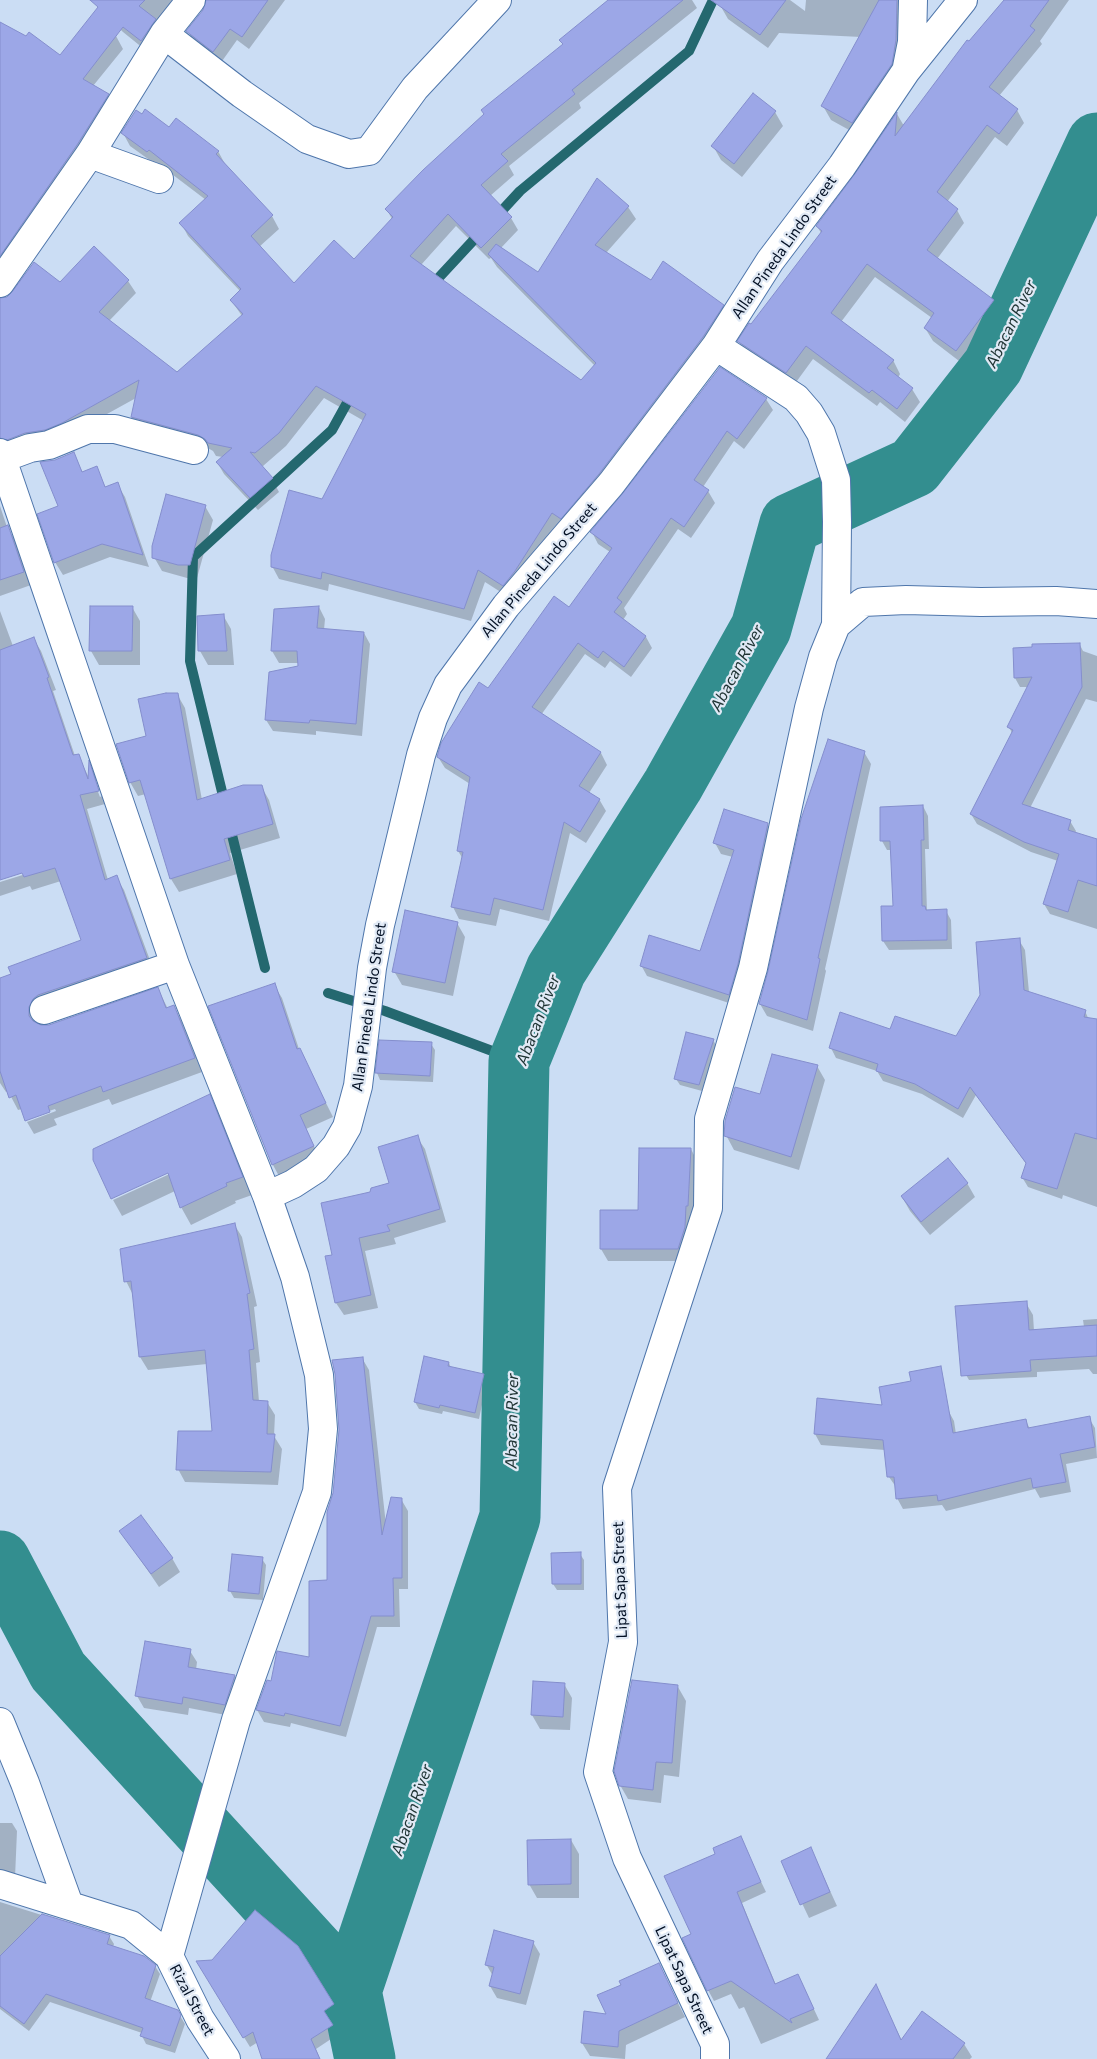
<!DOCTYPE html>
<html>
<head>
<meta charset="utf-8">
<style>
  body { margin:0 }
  canvas { display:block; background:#cbddf4 }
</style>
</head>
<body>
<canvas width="1097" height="2059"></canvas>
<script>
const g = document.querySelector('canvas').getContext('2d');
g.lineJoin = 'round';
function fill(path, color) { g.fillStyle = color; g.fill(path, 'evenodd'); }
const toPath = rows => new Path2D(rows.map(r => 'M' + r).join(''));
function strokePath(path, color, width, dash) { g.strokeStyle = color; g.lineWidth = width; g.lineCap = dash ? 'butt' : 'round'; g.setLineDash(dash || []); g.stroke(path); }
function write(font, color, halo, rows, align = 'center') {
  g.font = font + ' Commissioner,sans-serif'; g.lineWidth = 4.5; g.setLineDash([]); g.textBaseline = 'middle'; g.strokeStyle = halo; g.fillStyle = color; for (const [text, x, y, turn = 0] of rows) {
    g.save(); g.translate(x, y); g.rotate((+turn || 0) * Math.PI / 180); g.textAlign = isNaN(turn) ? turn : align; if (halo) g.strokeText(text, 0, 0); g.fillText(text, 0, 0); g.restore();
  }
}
const shadow = toPath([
  [99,0,190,0,149,53,123,32,109,18],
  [207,0,285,0,249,49,237,40,220,64,195,44,188,31,204,10],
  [610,0,692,0,697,8,579,103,581,108,509,166,514,175,490,196,511,218,518,230,500,249,538,274,628,207,636,219,606,253,652,281,723,306,730,318,510,598,485,582,471,621,329,584,328,591,279,579,272,566,322,500,364,421,324,398,286,446,263,466,259,465,272,479,279,492,258,510,224,474,217,462,223,457,216,456,213,451,206,447,140,430,132,417,136,398,69,435,0,452,0,328,60,284,94,248,128,281,136,293,109,321,177,374,242,316,231,300,240,291,188,236,181,223,206,200,156,162,155,164,130,146,123,133,169,128,218,151,225,164,272,216,279,229,259,247,294,284,354,261,392,219,387,210,564,45,561,41],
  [456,226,489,259,491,258,497,267,595,366,581,382,421,265],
  [723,0,790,0,805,11,806,0,914,0,904,55,860,136,831,120,823,106,861,37,779,33,768,48,728,19,720,5],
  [1005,0,1069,0,1040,41,1042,44,999,96,1017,110,1024,123,1007,146,995,137,947,202,957,210,964,223,937,259,993,301,1000,314,963,364,933,341,925,328,932,318,875,277,841,322,893,360,900,374,898,378,912,389,920,402,905,422,880,402,877,406,813,359,794,385,747,355,739,341,821,233,817,226,856,176,897,114,904,126],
  [116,36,123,49,93,86,108,95,115,108,0,280,0,81],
  [775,112,783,126,742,177,721,160,713,146],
  [720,369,766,399,773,410,744,449,734,441,703,487,708,491,715,503,691,538,678,529,624,608,627,614,623,620,646,637,652,648,631,677,610,661,605,668,585,654,541,715,601,753,607,765,589,793,599,799,606,811,586,843,570,833,549,921,500,909,496,926,459,919,453,907,463,859,458,851,470,784,445,768,438,757,488,689,569,609,610,552,598,544,592,532,624,494],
  [73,453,83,473,96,468,106,488,117,484,125,497,149,567,110,557,63,575,55,562,59,507],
  [0,506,7,527,15,540,31,585,0,596],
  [205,506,213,520,197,578,187,578,162,571,154,557],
  [132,607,140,621,140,665,99,665,91,651],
  [319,607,325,619,324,630,364,633,370,644,362,736,316,731,316,735,273,731,266,720,299,667,299,663,279,663,272,651,276,611],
  [0,611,13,646,33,638,41,651,56,690,53,691,75,756,78,755,89,778,90,765,96,775,105,804,87,809,108,880,116,877,124,890,154,971,36,1020,36,1024,40,1026,49,1026,158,989,168,1009,174,1007,181,1020,202,1072,112,1105,109,1099,54,1119,57,1125,34,1134,27,1122,56,1111,55,1109,26,1119,26,1121,22,1109,18,1110,8,1091,6,1092,0,1083,0,979,83,941,61,881,32,890,30,886,0,896,0,882,29,873,28,870,0,879],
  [96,778,102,796,100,797,95,784],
  [223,615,231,629,234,665,208,665,200,651],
  [1080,645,1083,651,1097,656,1097,702,1086,699,1030,808,1070,821,1076,831,1075,834,1097,841,1097,929,1050,914,1044,904,1058,861,1031,852,977,824,971,814,1012,733,1009,727,1028,687,1020,687,1015,678],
  [177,694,185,708,202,800,261,786,269,800,280,838,230,853,237,874,179,892,171,879,146,794,138,796,130,782,147,737],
  [864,752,871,764,825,969,826,971,813,1031,767,1016,760,1004],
  [923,806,928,816,929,849,925,849,927,911,946,911,951,920,952,949,889,950,883,941,894,907,892,850,887,850,882,841,881,808],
  [767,824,774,835,735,1005,647,976,641,965,701,952,733,857,721,854,715,843],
  [457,923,465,937,453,996,402,985,394,971],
  [1019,940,1025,950,1029,992,1085,1011,1097,1038,1097,1207,1063,1195,1062,1199,1028,1187,1022,1177,1027,1165,976,1095,963,1118,922,1094,883,1081,877,1071,836,1058,831,1048,891,1030,957,1038],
  [274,985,282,998,299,1049,333,1117,306,1129,320,1159,280,1178,273,1165],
  [713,1040,717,1047,702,1091,680,1085,676,1079],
  [380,1041,431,1044,435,1050,433,1082,380,1080,377,1073],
  [817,1066,825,1080,799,1170,734,1150,726,1135],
  [209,1096,219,1113,252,1195,235,1201,236,1203,191,1225,181,1207,175,1191,122,1216,113,1200,174,1172],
  [417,1137,425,1149,446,1222,394,1238,396,1244,365,1251,378,1308,344,1315,336,1303,326,1257,334,1256,391,1184],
  [691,1149,697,1161,695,1218,685,1261,608,1261,601,1249,601,1211,640,1211],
  [967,1183,975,1197,930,1235,910,1211,902,1197],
  [234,1224,242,1237,257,1306,254,1307,260,1362,256,1363,259,1402,267,1402,275,1415,274,1436,282,1449,278,1485,185,1482,178,1469,213,1433,207,1364,148,1370,140,1357,133,1295,126,1281],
  [1026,1303,1033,1315,1034,1331,1084,1327,1083,1320,1097,1319,1097,1374,1093,1374,1089,1369,1037,1372,1037,1377,969,1380,962,1368],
  [362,1358,369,1370,386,1525,401,1499,408,1511,408,1589,399,1589,400,1627,377,1627,346,1737,291,1723,290,1727,264,1722,257,1710,268,1682,272,1682,310,1659,328,1582,334,1494],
  [449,1363,451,1368,483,1375,487,1381,479,1419,443,1411,442,1414,419,1409,415,1402],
  [948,1410,954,1421,956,1434,1026,1421,1030,1429,1089,1418,1095,1428,1097,1458,1066,1464,1071,1492,1040,1498,1035,1489,946,1511,942,1505,903,1509,897,1498,896,1487,889,1477,885,1450,821,1445,815,1434],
  [121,1531,172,1558,180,1572,159,1587],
  [580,1554,584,1560,584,1590,557,1590,553,1584],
  [262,1559,266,1565,263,1600,234,1598,230,1591],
  [190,1651,197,1662,196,1670,235,1676,241,1688,231,1716,189,1708,188,1715,144,1708,137,1696],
  [564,1684,572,1698,570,1730,540,1729,532,1715],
  [678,1687,686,1701,679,1777,664,1775,661,1803,628,1799,620,1785],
  [0,1823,12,1823,17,1831,15,1878,0,1877],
  [740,1838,766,1892,742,1903,776,1985,798,1975,819,2020,761,2044,744,2007,739,2009,731,1994,714,2001,708,1990,693,1934,717,1854],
  [571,1840,579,1854,579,1898,537,1898,529,1884],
  [811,1849,837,1906,809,1918,782,1861],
  [0,1902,109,1936,114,1944,113,1947,155,1966,160,1974,150,2002,177,2011,185,2024,175,2053,146,2044,142,2036,142,2033,50,2002,29,2031,0,2009],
  [533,1942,540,1954,526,2005,497,1998,490,1986,493,1976,486,1964],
  [297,1947,339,2014,328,2021,337,2035,316,2049,320,2059,264,2059,258,2042,250,2047,198,1962],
  [659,1965,685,2017,626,2045,625,2059,590,2056,582,2043,608,2015,622,1986],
  [876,1987,902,2041,964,2044,972,2057,970,2059,831,2059]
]);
const stream = toPath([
  [496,217,520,191,689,51,713,0],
  [431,286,482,231],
  [225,804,190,661,193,557,332,430,353,392],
  [229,823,265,968],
  [328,993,385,1011,519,1061]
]);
const river = toPath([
  [0,1561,58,1671,351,1991],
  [365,2059,351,1991,510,1517,519,1061,556,970,673,785,761,628,790,524,914,467,993,366,1097,143]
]);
const building = toPath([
  [90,0,145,0,139,6,156,19,141,41,123,27,83,79,109,94,77,145,0,256,0,22,26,36,29,32,60,55,98,7,90,0],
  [206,0,268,0,242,37,230,29,213,52,186,31,203,10,206,0],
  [608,0,683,0,572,90,575,94,501,154,508,161,481,185,512,217,481,248,448,214,410,256,581,380,596,363,488,254,496,244,538,272,597,178,629,206,595,245,651,280,663,261,724,305,703,337,599,474,561,519,552,513,515,571,503,586,478,570,464,609,322,572,321,579,271,567,271,555,289,490,322,499,366,414,316,386,279,433,255,453,250,452,273,478,250,498,216,462,232,448,208,443,205,439,198,435,131,417,139,380,62,423,45,430,25,433,7,440,0,438,0,298,7,297,12,292,34,262,60,282,94,246,129,280,99,312,177,372,243,314,230,300,241,289,179,223,208,196,149,150,147,152,121,133,136,110,142,114,145,109,169,127,176,118,219,151,216,154,273,215,251,236,294,283,334,240,354,259,393,217,385,209,423,170,484,114,481,110,563,44,559,40,608,0],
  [711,0,786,0,760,35,711,0],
  [879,0,897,0,896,40,892,64,852,123,821,106,879,0],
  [1004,0,1049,0,1030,26,1035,30,989,87,1018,109,999,134,987,125,937,192,958,209,927,250,994,300,956,351,924,328,934,313,867,264,831,313,894,360,887,368,913,388,897,409,872,390,869,393,806,346,786,373,737,341,749,323,751,324,822,231,816,226,854,175,897,112,895,136,967,40,969,41,1004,0],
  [753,93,776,111,734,164,711,146,753,93],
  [720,367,767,398,737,439,727,431,694,480,709,490,684,527,671,518,617,598,622,602,614,612,646,636,624,667,603,651,598,658,578,643,532,707,601,752,579,786,600,799,580,832,564,822,543,910,494,898,490,915,451,907,463,852,457,851,470,777,437,757,441,743,479,682,488,688,554,596,569,607,612,548,590,532,623,493,720,367],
  [74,452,82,472,97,466,105,487,118,482,143,555,102,544,54,563,37,514,58,506,40,462,55,460,74,452],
  [166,494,206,505,190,565,178,565,152,558,152,546,166,494],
  [8,525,24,572,0,580,0,528,8,525],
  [90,606,133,606,132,651,89,651,90,606],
  [319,606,317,628,364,632,356,724,310,720,309,723,265,720,269,672,298,666,297,651,271,651,274,609,319,606],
  [224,614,227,651,198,651,197,616,224,614],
  [34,637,49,677,47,678,73,755,79,754,88,779,89,760,99,791,80,795,105,880,117,875,147,958,38,995,33,999,29,1007,29,1016,33,1021,41,1025,49,1025,158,987,166,1008,174,1005,195,1058,103,1092,101,1086,48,1106,50,1112,25,1121,16,1095,9,1098,0,1071,0,978,11,974,8,967,81,940,55,868,24,877,22,873,0,880,0,650,34,637],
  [1080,643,1082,687,1022,804,1071,820,1068,830,1097,839,1097,886,1078,880,1068,912,1043,904,1059,854,1024,842,970,814,1013,730,1007,727,1032,677,1014,678,1013,648,1032,647,1032,644,1080,643],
  [166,693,178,693,197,800,243,785,262,785,273,824,224,839,230,860,170,879,140,780,129,783,116,744,146,736,138,699,166,693],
  [828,739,865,751,818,958,820,959,807,1020,759,1004,768,971,801,819,828,739],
  [923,805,924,840,921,840,922,906,925,906,926,910,947,909,947,940,882,941,881,906,893,906,890,841,880,841,880,807,923,805],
  [724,809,768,823,738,964,729,995,640,966,649,935,700,951,734,850,713,843,724,809],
  [405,910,458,922,445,983,392,972,405,910],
  [1020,938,1024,990,1086,1010,1084,1017,1097,1019,1097,1139,1075,1133,1057,1189,1021,1178,1026,1163,970,1087,958,1109,915,1084,876,1071,878,1064,829,1048,840,1012,890,1029,895,1016,956,1036,980,995,976,942,1020,938],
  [275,983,297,1049,300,1048,326,1103,300,1115,314,1146,272,1165,208,1006,275,983],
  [686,1032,714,1039,699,1085,674,1079,686,1032],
  [379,1040,432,1042,430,1076,375,1073,379,1040],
  [772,1054,818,1065,791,1157,724,1136,725,1121,735,1087,760,1094,772,1054],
  [210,1094,243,1177,226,1183,227,1186,180,1208,168,1173,111,1199,93,1160,93,1149,210,1094],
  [418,1135,440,1209,387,1225,390,1231,359,1238,371,1295,335,1303,325,1256,332,1255,321,1203,370,1192,371,1188,389,1183,378,1147,418,1135],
  [639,1148,691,1148,688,1206,686,1206,685,1227,678,1249,600,1249,600,1210,638,1210,639,1148],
  [948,1158,968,1183,921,1222,901,1196,948,1158],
  [235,1223,250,1293,247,1294,254,1349,249,1350,253,1400,268,1401,267,1434,275,1434,271,1472,176,1470,178,1431,212,1431,205,1350,139,1357,131,1281,124,1282,120,1249,235,1223],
  [1027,1301,1029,1330,1097,1325,1097,1356,1030,1360,1031,1371,961,1376,955,1306,1027,1301],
  [424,1356,449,1362,448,1366,484,1374,475,1413,440,1405,439,1408,414,1402,424,1356],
  [363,1357,382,1535,391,1497,402,1498,402,1578,393,1578,394,1616,371,1616,340,1726,285,1713,284,1716,256,1710,267,1680,271,1681,277,1651,309,1657,309,1581,327,1580,327,1512,333,1493,339,1430,335,1374,332,1360,363,1357],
  [941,1366,953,1433,1026,1419,1028,1428,1090,1416,1095,1447,1060,1454,1066,1482,1033,1488,1031,1478,938,1501,937,1495,896,1499,894,1477,887,1477,883,1440,814,1434,817,1398,882,1405,879,1387,911,1381,909,1372,941,1366],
  [141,1515,173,1558,151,1574,119,1531,141,1515],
  [581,1552,581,1584,552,1584,551,1553,581,1552],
  [232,1554,263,1557,259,1594,228,1591,232,1554],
  [145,1641,191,1649,188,1667,235,1675,225,1705,183,1697,182,1704,135,1696,145,1641],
  [632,1680,678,1685,672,1763,656,1762,653,1790,619,1786,614,1771,632,1680],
  [533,1681,565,1683,563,1717,531,1715,533,1681],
  [741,1836,761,1882,737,1892,752,1929,775,1984,798,1974,814,2009,790,2019,792,2023,731,1981,707,1991,682,1938,691,1934,664,1876,715,1854,713,1848,741,1836],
  [571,1839,571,1884,528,1885,527,1840,571,1839],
  [811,1847,830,1892,800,1905,781,1861,811,1847],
  [255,1910,298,1946,334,2004,324,2011,333,2025,311,2039,320,2059,262,2059,253,2032,243,2038,196,1961,212,1960,255,1910],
  [42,1914,110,1935,107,1944,144,1956,156,1965,145,1998,178,2010,181,2015,170,2046,140,2036,143,2028,46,1994,24,2024,0,2006,0,1956,42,1914],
  [494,1930,534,1941,520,1994,489,1986,494,1967,485,1965,494,1930],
  [659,1963,678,2003,619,2031,618,2047,581,2043,584,2011,606,2014,597,1995,621,1985,619,1981,659,1963],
  [876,1984,901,2040,922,2011,965,2043,953,2059,826,2059,876,1984]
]);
const minor = toPath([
  [164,34,242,94,307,139,349,154,369,151,415,88,497,0],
  [907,67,912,42,913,0],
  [90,154,159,179],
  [0,283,90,154,164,34,191,0],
  [716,346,796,398,809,413,821,433,836,480,837,522,836,625],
  [0,453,175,965,267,1196,295,1277,319,1375,323,1429,317,1492,236,1720,169,1956,200,2019,226,2059],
  [0,459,30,448,49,445,88,429,115,429,194,450],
  [44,1010,175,965],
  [267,1196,293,1184,316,1169,336,1146,347,1127,358,1086,372,968,380,925,421,755,433,718,448,685,506,606,611,484,716,346,770,261,842,166,906,71,963,0],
  [0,1722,25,1783,69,1905],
  [0,1884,131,1925,169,1956],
  [715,2059,715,2044,627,1858,598,1772,623,1642,617,1488,708,1208,709,1119,753,968,809,708,823,657,836,625,863,602,906,600,981,602,1056,601,1097,604]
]);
const streetNames = [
  ["Allan Pineda Lindo Street",784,247,-55],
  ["Allan Pineda Lindo Street",539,570,-50],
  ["Allan Pineda Lindo Street",369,1007,-82],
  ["Lipat Sapa Street",620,1580,-92],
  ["Lipat Sapa Street",684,1980,65],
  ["Rizal Street",192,2000,62]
];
const waterNames = [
  ["Abacan River",1011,324,-64],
  ["Abacan River",737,668,-62],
  ["Abacan River",538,1020,-69],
  ["Abacan River",512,1421,-89],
  ["Abacan River",412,1810,-71]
];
fill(shadow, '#0003');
strokePath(stream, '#24686f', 10);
strokePath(river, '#338e8f', 61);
fill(building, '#9ca7e7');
strokePath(building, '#848ecd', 1);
strokePath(minor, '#4f76ab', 30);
strokePath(minor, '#fff', 28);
write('15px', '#020f23', '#e0e9f5', streetNames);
write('italic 16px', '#1e3333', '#e0e9f5', waterNames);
</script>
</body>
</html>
